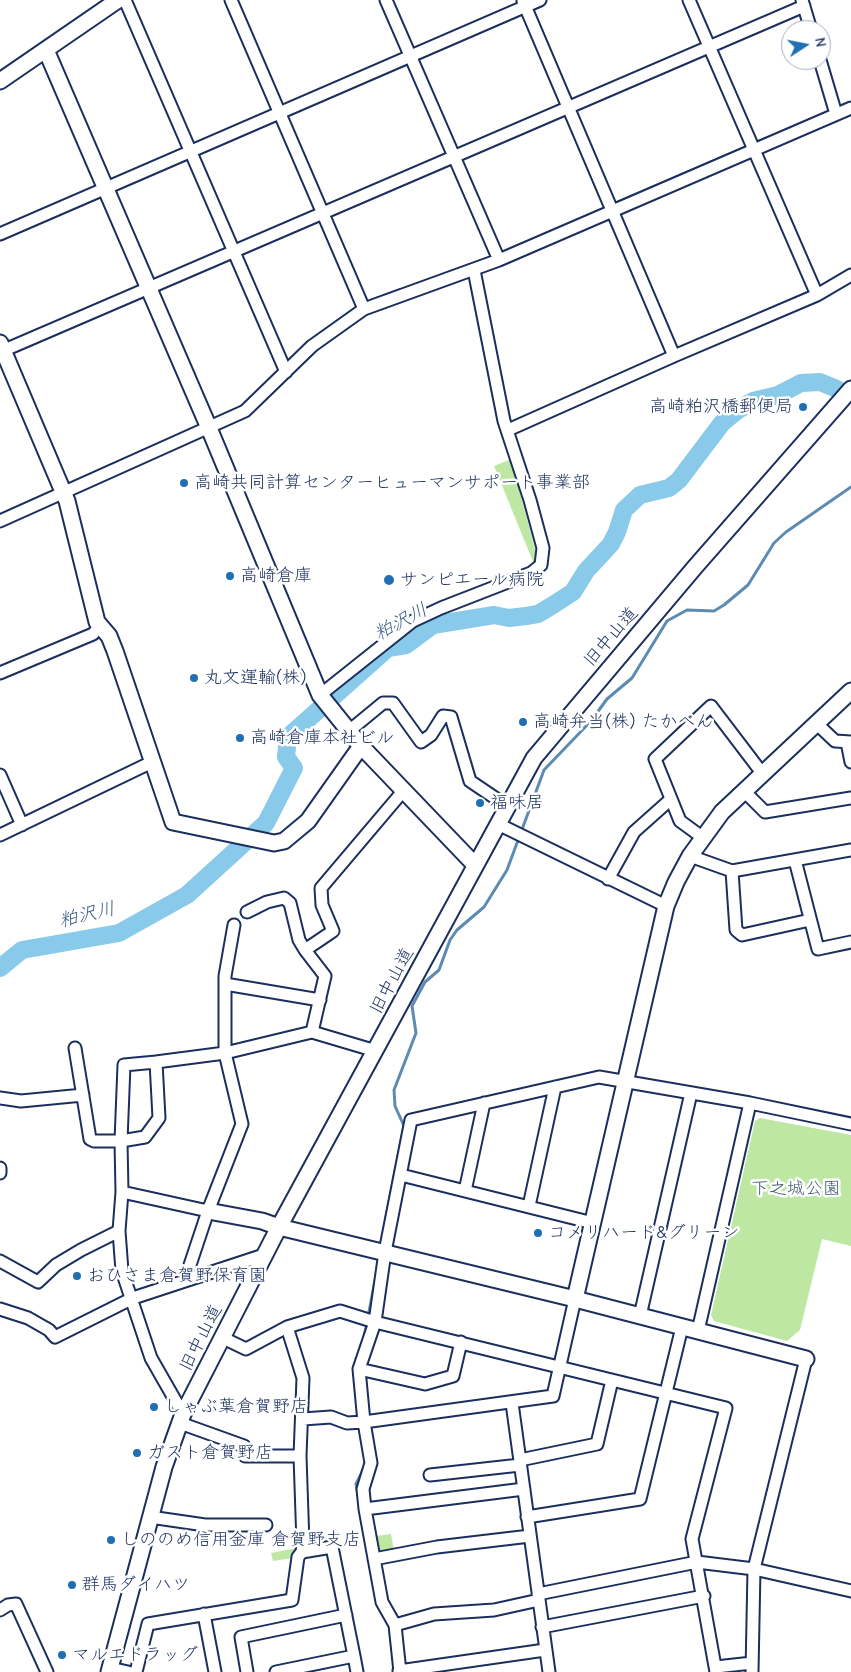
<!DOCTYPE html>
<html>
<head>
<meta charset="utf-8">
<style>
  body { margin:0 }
  #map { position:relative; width:851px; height:1672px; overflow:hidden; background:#fff; font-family:"Comic Neue",sans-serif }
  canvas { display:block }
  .north { position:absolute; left:781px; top:20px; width:50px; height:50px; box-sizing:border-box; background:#fff; border:1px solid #a4acbf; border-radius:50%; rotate:79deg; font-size:14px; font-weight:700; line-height:20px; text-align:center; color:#1b2f5e }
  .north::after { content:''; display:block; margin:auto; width:18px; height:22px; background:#1f6fb2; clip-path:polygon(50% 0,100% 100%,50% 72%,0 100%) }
</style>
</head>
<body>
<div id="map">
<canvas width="851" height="1672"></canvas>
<div class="north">N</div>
</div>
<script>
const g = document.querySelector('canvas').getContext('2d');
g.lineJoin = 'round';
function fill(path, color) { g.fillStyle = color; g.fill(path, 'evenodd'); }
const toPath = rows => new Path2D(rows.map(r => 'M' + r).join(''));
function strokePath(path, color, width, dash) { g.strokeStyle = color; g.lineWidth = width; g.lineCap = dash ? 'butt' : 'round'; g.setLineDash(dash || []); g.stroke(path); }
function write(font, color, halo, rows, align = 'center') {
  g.font = font + ' "Comic Neue","Klee One",sans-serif'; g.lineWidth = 5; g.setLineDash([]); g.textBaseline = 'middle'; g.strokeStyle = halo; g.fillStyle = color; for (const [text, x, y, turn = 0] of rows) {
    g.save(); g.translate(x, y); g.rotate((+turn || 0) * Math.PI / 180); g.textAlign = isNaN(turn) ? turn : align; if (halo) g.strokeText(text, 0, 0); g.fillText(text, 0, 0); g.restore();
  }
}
const green = toPath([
  [511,459,536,553,534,564,494,466],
  [760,1118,851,1135,851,1246,822,1239,800,1330,787,1341,714,1321,711,1315,755,1121],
  [391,1534,394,1551,378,1554,376,1536],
  [297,1548,298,1552,293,1558,273,1561,271,1553]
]);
const stream = toPath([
  [757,142,775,135],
  [616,203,746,147],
  [367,302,399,290],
  [307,343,357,307],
  [287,362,295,355],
  [386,1217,404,1126,395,1106,394,1090,416,1033,412,1006,425,982,439,970,450,940,457,930,484,907,507,870,544,770,591,721,607,699,632,678,667,621,687,610,714,611,724,605,748,585,774,543,786,532,851,487],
  [368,1317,377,1270],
  [364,1337,367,1323],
  [358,1424,362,1440],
  [358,1495,356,1484,364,1468],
  [389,1623,393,1657]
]);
const river = toPath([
  [0,968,22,950,119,933,187,895,266,823,294,768,286,757,288,737,388,648,406,645,433,625,494,615,509,618,526,616,538,614,553,605,573,592,586,571,611,544,617,532,624,510,640,495,669,488,679,480,722,423,738,410,753,401,778,395,801,383,820,382,837,389]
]);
const street = toPath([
  [125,0,286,372],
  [231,0,364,309],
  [386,0,499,260],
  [689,0,817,295],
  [802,0,811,30],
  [523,1,674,356],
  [820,60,836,114],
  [0,234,540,0],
  [0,352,804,6],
  [508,430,674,356,817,295,851,275],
  [0,521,245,411,312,346,364,309,499,260,851,108],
  [0,673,93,634,99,627],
  [320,695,413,621,441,608,531,573,541,565,543,548,530,500,504,421,474,270],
  [816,723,835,741,851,742],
  [349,731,383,703,393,703,421,742,431,735,443,716,451,717,470,781,507,806],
  [847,742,851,762],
  [0,775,22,825],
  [743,790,765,812,851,798],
  [498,824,666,906],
  [0,835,152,762],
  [702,837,680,821,655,759,711,706,762,773],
  [690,856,732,871,851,850],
  [795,860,818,949,851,942],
  [732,871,736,930,742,935,810,920],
  [608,879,634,832,671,799],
  [247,912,267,902,284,898,290,903,299,940,305,950],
  [225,984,320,1000],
  [312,1032,325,976,305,950,333,931,322,905,321,888,404,790],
  [75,1048,90,1139,94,1141,121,1141,124,1065,156,1062],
  [0,1098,21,1101,83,1095],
  [0,1168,0,1173],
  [401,1175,593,1223],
  [465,1191,484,1103],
  [122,1192,208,1211],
  [529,1206,555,1087],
  [0,1261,38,1282,56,1265,81,1250,119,1231],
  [185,1280,208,1211,242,1124,225,1053,225,976,234,925],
  [0,1309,28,1318,49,1330,55,1337,133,1298,267,1254],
  [640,1316,691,1093],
  [698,1331,750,1103],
  [221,1337,246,1349,287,1327,340,1311,375,1322,726,1408,692,1539,716,1672],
  [359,1369,425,1384,453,1376,461,1342],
  [512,1403,549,1672],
  [183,1414,151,1358,122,1271,119,1231,122,1192,121,1141,145,1137,159,1118,156,1062,225,1053,312,1032,376,1051],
  [303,1419,331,1417,347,1423,364,1422,553,1396,575,1299],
  [180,1423,244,1446,245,1456,300,1456],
  [520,1460,597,1444,612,1380],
  [430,1475,520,1465],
  [365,1509,524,1489],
  [150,1517,205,1525,266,1525],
  [527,1517,640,1499,682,1327],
  [302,1552,332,1547,354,1656],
  [374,1559,437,1547,530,1536],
  [538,1594,697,1562,754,1569,851,1591],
  [0,1610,8,1605,16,1604,47,1672],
  [204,1614,215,1672],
  [395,1625,434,1614,494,1610,539,1600],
  [542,1627,704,1596],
  [716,1667,752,1663],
  [110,1668,128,1672],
  [399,1671,545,1650],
  [136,1672,148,1624,292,1600,298,1557,302,1552,303,1544,300,1456,303,1378,287,1327],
  [247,1672,241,1637,346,1615],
  [276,1672,354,1656,357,1672],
  [400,1672,395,1625,382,1602,365,1509,363,1489,371,1463,364,1422,359,1369,375,1322,385,1252,411,1120,599,1077,750,1103,851,1124],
  [752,1672,754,1569,806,1359]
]);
const secondary = toPath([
  [46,50,209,428,320,695,361,746,475,865],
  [0,81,118,0],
  [0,343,67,501,97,622,109,636,115,651,173,822,274,843,284,841,308,821,361,746],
  [208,1211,262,1221,279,1227,575,1299,806,1359],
  [575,1299,666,906,676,882,690,856,722,812,851,691],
  [109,1672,164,1467,183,1414,279,1227,534,758,695,567,851,389]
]);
const markers = [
  [803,407,5,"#1f6fb2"],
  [184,483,5,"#1f6fb2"],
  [230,576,5,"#1f6fb2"],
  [389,580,6,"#1f6fb2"],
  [194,678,5,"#1f6fb2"],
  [523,722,5,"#1f6fb2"],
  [240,738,5,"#1f6fb2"],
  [480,803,5,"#1f6fb2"],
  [538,1233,5,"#1f6fb2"],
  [77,1276,5,"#1f6fb2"],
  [154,1407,5,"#1f6fb2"],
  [137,1453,5,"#1f6fb2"],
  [111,1540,5,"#1f6fb2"],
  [72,1585,5,"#1f6fb2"],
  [62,1655,5,"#1f6fb2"]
];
const poiNames = [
  ["高崎粕沢橋郵便局",793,407,"right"],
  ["高崎共同計算センターヒューマンサポート事業部",194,483],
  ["高崎倉庫",240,576],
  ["サンピエール病院",400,580],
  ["丸文運輸(株)",204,678],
  ["高崎弁当(株) たかべん",533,722],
  ["高崎倉庫本社ビル",250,738],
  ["福味居",490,803],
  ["コメリハード&グリーン",548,1233],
  ["おひさま倉賀野保育園",87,1276],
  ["しゃぶ葉倉賀野店",164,1407],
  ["ガスト倉賀野店",147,1453],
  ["しののめ信用金庫 倉賀野支店",121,1540],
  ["群馬ダイハツ",82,1585],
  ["マルエドラッグ",72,1655]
];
const streetNames = [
  ["旧中山道",611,637,-49],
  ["旧中山道",392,981,-62],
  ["旧中山道",201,1338,-63]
];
const parkNames = [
  ["下之城公園",796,1189]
];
const waterNames = [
  ["粕沢川",401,622,-28],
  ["粕沢川",87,915,-13]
];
fill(green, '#bee7a3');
strokePath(stream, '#5d8bb2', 3);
strokePath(river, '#89c9ea', 18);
strokePath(street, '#1b2f5e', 15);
strokePath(secondary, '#1b2f5e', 19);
strokePath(street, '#fff', 11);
strokePath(secondary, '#fff', 15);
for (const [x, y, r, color] of markers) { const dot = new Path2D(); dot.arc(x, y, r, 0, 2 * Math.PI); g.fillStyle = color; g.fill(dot); strokePath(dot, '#fff', 2); }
write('18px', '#1b2f5e', '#fff', poiNames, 'left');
write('18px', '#1b2f5e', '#fff', streetNames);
write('18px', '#445d6f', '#fff', parkNames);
write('italic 19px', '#3c5d88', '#fff', waterNames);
</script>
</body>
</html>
